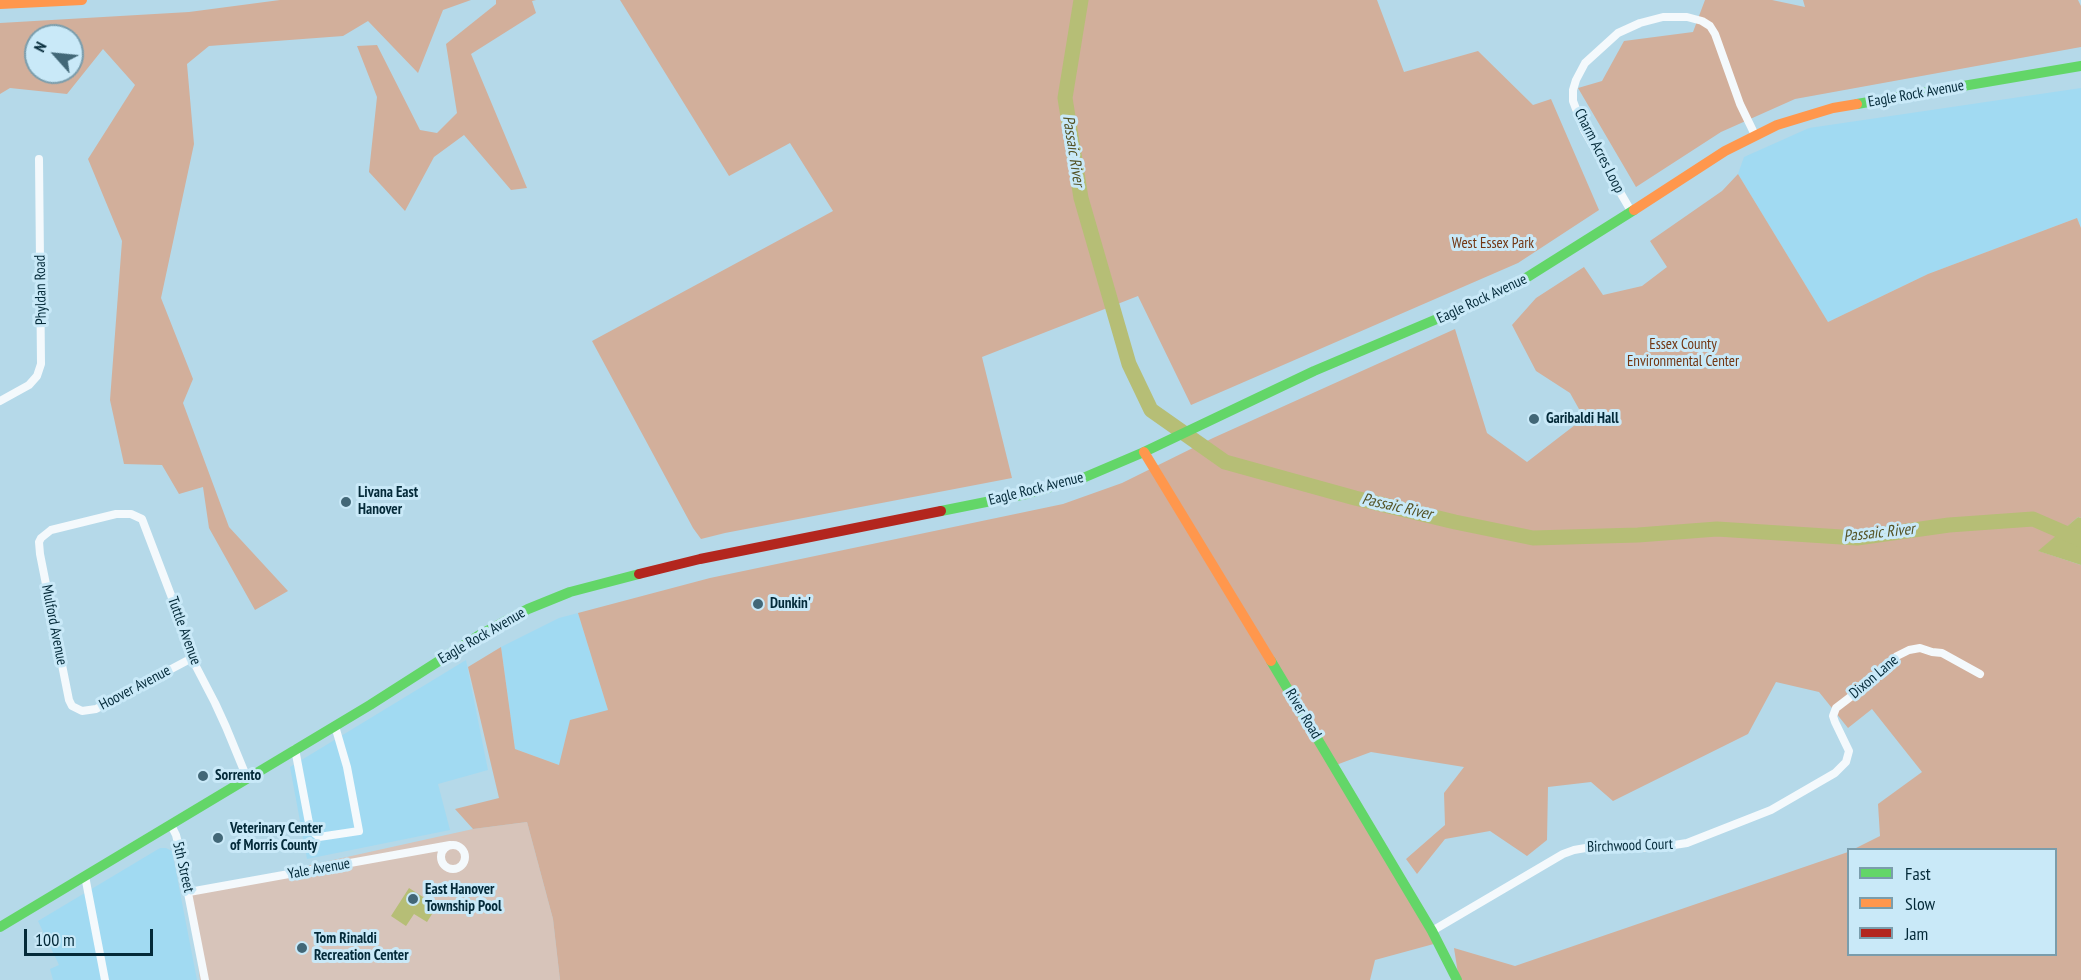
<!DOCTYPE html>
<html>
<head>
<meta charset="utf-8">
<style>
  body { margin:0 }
  #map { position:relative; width:2081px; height:980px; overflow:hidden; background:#b5d9e9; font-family:"PT Sans Narrow",sans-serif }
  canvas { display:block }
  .legend { position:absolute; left:1847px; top:848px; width:210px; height:108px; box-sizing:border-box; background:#c9e9f8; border:2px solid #7a9dac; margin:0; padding:8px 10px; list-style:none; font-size:18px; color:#042a39 }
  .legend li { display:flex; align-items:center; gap:12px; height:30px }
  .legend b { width:30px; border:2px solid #7a9dac }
  .north { position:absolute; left:24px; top:24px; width:60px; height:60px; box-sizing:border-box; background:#c9e9f8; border:2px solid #7a9dac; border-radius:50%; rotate:297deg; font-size:16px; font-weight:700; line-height:24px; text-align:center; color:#042a39 }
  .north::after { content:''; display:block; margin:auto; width:21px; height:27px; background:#426777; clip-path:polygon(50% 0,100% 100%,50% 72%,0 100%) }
  .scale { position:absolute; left:24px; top:929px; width:129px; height:27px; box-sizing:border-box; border:3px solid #042a39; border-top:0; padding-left:8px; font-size:18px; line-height:21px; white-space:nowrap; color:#042a39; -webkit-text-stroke:4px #c9e9f8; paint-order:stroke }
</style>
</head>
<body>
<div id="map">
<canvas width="2081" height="980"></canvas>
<ul class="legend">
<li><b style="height:8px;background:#63d668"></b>Fast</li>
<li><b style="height:8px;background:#ff974d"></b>Slow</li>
<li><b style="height:8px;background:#b3261e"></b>Jam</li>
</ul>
<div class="north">N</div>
<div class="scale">100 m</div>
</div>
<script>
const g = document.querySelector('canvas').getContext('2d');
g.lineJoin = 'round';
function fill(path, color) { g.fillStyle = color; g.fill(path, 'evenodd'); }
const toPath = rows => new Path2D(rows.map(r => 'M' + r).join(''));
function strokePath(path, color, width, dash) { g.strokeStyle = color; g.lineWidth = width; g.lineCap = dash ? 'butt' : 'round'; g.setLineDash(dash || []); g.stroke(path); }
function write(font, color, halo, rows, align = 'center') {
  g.font = font + ' "PT Sans Narrow",sans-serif'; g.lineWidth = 6; g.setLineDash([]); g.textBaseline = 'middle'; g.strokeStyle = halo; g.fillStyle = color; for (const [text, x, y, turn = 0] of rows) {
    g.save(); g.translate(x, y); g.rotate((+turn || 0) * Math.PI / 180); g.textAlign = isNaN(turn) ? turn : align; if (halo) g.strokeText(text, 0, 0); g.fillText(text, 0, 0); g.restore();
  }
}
const built = toPath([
  [2081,88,2081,228,2077,218,1928,274,1828,322,1738,174,1744,157,1809,128],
  [578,613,608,710,559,765,515,749,501,647,559,618],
  [466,660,488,770,438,784,450,830,307,859,290,767],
  [160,848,166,848,172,851,197,980,53,980,50,969,59,965,38,921]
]);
const green = toPath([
  [527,822,553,919,560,980,200,980,189,892,473,829]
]);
const forest = toPath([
  [280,0,471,0,443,10,418,73,368,21,343,36,209,46,187,64,194,144,161,298,193,379,183,403,229,527,288,591,255,610,209,528,203,487,179,494,162,465,124,464,110,400,122,241,88,159,135,85,103,49,67,94,10,88,0,94,0,23,189,12],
  [36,36,72,36,72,72,36,72],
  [496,0,536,0,532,1,536,13,471,54,527,188,511,190,464,135,434,157,405,211,369,172,377,97,357,46,377,45,420,130,437,133,457,113,446,44,496,4],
  [620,0,1377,0,1404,72,1478,51,1533,105,1551,99,1599,210,1518,263,1191,405,1138,296,982,357,1012,478,725,533,701,539,693,528,592,341,833,211,790,143,729,176],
  [1705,0,1772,0,1805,7,1803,0,2078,0,2081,6,2081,47,1795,99,1721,132,1636,187,1578,88,1602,81,1624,41,1693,32],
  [1738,174,1828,322,1928,274,2077,218,2081,228,2081,518,2078,517,2039,551,2081,565,2081,980,1459,980,1454,948,1515,966,1848,852,1848,954,2056,954,2056,850,1854,849,1880,836,1878,804,1922,772,1872,709,1848,728,1819,692,1776,682,1748,734,1613,801,1591,782,1548,787,1547,840,1527,856,1490,831,1445,839,1417,874,1406,859,1445,825,1444,793,1464,767,1371,752,1336,765,1441,942,1375,960,1370,980,560,980,553,919,527,822,473,829,455,809,499,798,468,667,501,647,515,749,559,765,570,720,608,710,578,613,710,578,1063,504,1122,483,1213,438,1455,329,1487,433,1527,462,1584,418,1570,393,1536,371,1512,325,1536,298,1584,267,1603,295,1642,286,1667,267,1650,241,1722,191]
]);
const water = toPath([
  [2078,517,2081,518,2081,565,2038,551],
  [409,888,437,906,427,922,414,914,406,926,391,916]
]);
const river = toPath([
  [1081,0,1065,98,1081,198,1129,364,1151,410,1225,462,1355,498,1455,522,1533,538,1638,535,1717,529,1857,538,1949,525,2033,519,2081,540]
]);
const street = toPath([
  [1631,211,1584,130,1573,101,1573,90,1576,80,1585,63,1618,33,1640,23,1663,17,1687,17,1702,21,1710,26,1715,34,1740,104,1755,135],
  [0,401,29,385,37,376,41,364,39,159],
  [192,658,96,709,82,711,72,706,69,700,40,554,39,542,41,538,51,530,116,514,131,514,142,519,174,603,189,653,215,703,226,727,247,778],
  [295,749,309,823,313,832,319,837,359,831,347,767,335,726],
  [171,825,176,835,179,847,205,980],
  '441 857a12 12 0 1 1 24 0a12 12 0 1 1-24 0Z',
  [85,876,105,980],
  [189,892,450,845],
  [1432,931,1563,854,1574,850,1597,846,1655,848,1687,843,1771,810,1835,773,1846,762,1849,751,1835,722,1833,716,1836,708,1870,682,1897,656,1909,650,1920,648,1932,652,1942,653,1980,674]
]);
const fast = toPath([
  [1857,104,2081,66],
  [941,511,1026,494,1083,478,1144,452,1314,371,1510,288,1634,210],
  [1271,661,1432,931,1457,980],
  [0,927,370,705,478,636,528,609,570,592,639,574]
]);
const slow = toPath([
  [0,4,82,0],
  [1634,210,1725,151,1777,125,1833,108,1857,104],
  [1144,452,1271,661]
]);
const jam = toPath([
  [639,574,700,559,941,511]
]);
const markers = [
  [1534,419,6,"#426777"],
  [346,502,6,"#426777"],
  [758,604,6,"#426777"],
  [203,776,6,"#426777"],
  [218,838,6,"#426777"],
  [413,899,6,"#426777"],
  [302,948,6,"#426777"]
];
const streetNames = [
  ["Eagle Rock Avenue",1916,94,-10],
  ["Charm Acres Loop",1599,151,63],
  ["Phyldan Road",41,290,-91],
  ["Eagle Rock Avenue",1482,299,-25],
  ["Eagle Rock Avenue",1036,489,-14],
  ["Mulford Avenue",54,625,79],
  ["Tuttle Avenue",184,631,70],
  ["Eagle Rock Avenue",482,636,-30],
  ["Dixon Lane",1874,677,-40],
  ["Hoover Avenue",135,688,-28],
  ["River Road",1303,714,59],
  ["Birchwood Court",1630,846,-2],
  ["5th Street",183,867,77],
  ["Yale Avenue",319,869,-10]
];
const parkNames = [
  ["West Essex Park",1493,244],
  ["Essex County",1683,345],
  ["Environmental Center",1683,362]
];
const poiNames = [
  ["Garibaldi Hall",1546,419],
  ["Livana East",358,493],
  ["Hanover",358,510],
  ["Dunkin'",770,604],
  ["Sorrento",215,776],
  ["Veterinary Center",230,829],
  ["of Morris County",230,846],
  ["East Hanover",425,890],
  ["Township Pool",425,907],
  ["Tom Rinaldi",314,939],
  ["Recreation Center",314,956]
];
const waterNames = [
  ["Passaic River",1073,151,81],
  ["Passaic River",1397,507,13],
  ["Passaic River",1879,533,-6]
];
fill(built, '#a1daf2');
fill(green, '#d7c4ba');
fill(forest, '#d2af9b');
fill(water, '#b6be76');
strokePath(river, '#b6be76', 15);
strokePath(street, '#f4f9fc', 8);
strokePath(fast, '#63d668', 10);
strokePath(slow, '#ff974d', 10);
strokePath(jam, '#b3261e', 10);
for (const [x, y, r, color] of markers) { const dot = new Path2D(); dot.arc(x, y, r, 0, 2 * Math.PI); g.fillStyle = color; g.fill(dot); strokePath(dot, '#c9e9f8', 2); }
write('15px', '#042a39', '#c9e9f8', streetNames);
write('15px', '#723613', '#c9e9f8', parkNames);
write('bold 15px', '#042a39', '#c9e9f8', poiNames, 'left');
write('italic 16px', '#545326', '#c9e9f8', waterNames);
</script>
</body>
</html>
